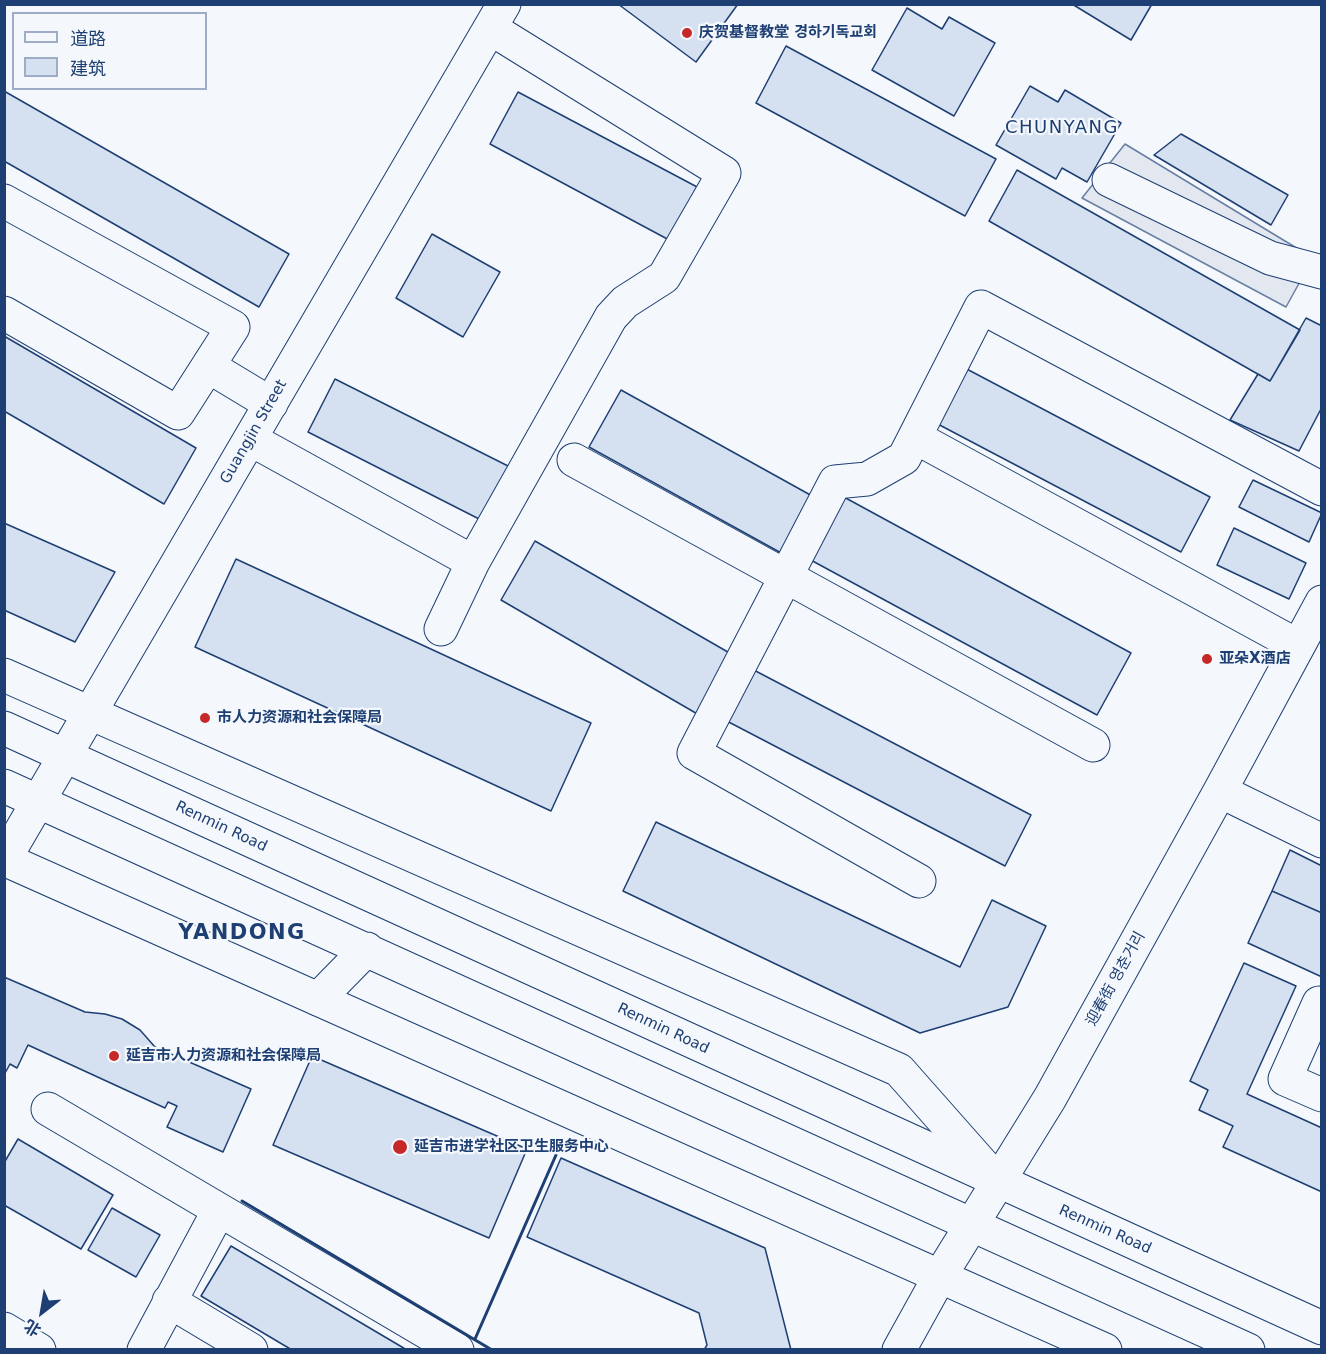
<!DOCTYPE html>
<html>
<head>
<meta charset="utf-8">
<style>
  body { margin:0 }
  #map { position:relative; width:1326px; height:1354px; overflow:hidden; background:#f4f7fb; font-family:"DejaVu Sans","Noto Sans SC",sans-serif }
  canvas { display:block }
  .frame { position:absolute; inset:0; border:6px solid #1d3f73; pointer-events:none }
  .legend { position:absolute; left:12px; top:12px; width:195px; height:78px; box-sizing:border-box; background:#f4f7fb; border:2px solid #9eadc5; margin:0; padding:8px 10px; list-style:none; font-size:18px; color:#1d3f73 }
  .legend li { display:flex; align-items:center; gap:12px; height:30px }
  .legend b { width:30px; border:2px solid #9eadc5 }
  .north { position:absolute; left:12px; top:1282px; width:60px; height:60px; -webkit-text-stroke:4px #f4f7fb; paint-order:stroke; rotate:211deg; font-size:16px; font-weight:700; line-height:24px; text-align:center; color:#1d3f73 }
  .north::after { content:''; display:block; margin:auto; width:21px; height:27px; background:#1d3f73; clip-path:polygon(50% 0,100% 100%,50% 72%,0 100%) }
</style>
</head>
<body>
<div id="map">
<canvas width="1326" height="1354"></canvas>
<div class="frame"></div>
<ul class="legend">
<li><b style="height:8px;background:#f4f7fb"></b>道路</li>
<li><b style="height:16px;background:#d5e0f0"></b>建筑</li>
</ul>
<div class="north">北</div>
</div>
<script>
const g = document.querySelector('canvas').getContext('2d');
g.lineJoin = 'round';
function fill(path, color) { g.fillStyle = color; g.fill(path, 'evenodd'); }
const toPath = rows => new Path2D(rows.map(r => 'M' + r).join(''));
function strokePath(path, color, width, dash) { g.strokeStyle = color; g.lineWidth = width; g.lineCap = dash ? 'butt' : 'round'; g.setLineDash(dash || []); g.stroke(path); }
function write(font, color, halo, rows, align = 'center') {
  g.font = font + ' "DejaVu Sans","Noto Sans SC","Noto Sans KR",sans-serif'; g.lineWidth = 4.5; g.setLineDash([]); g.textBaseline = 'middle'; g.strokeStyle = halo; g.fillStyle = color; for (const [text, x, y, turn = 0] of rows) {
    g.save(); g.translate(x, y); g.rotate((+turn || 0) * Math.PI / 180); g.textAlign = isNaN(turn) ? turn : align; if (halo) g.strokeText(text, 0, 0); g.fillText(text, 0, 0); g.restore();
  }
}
const parking = toPath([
  [1125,144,1313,258,1286,307,1082,198,1125,144]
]);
const building = toPath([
  [618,4,738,4,696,62,618,4],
  [1072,4,1152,4,1131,40,1072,4],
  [907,8,942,29,949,17,995,43,954,116,872,70,907,8],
  [786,46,996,159,965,216,756,103,786,46],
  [1030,86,1058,102,1065,90,1121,123,1087,182,1062,168,1056,179,996,145,1030,86],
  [4,91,289,254,259,307,4,161,4,91],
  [518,92,699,188,671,241,490,144,518,92],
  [1181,134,1288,195,1271,225,1154,155,1181,134],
  [1017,170,1300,330,1270,381,989,221,1017,170],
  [432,234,500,272,463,337,396,298,432,234],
  [1306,318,1322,326,1322,407,1299,451,1230,420,1258,374,1270,381,1306,318],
  [4,336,196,448,164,504,4,411,4,336],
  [961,366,1210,497,1181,552,932,421,961,366],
  [335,379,512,468,485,522,308,432,335,379],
  [621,390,814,497,783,554,589,447,621,390],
  [1253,480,1322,513,1309,542,1239,507,1253,480],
  [842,496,1131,653,1097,715,807,558,842,496],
  [4,523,115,572,75,642,4,610,4,523],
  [1234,528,1306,563,1289,599,1217,565,1234,528],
  [535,541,740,659,706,719,501,600,535,541],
  [236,559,591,723,551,811,195,647,236,559],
  [748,667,1031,815,1005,866,721,718,748,667],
  [656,822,960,967,992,900,1046,926,1008,1007,920,1033,623,891,656,822],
  [1290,850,1322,866,1322,913,1272,891,1290,850],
  [1272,891,1322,913,1322,977,1248,943,1272,891],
  [1244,963,1296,986,1247,1094,1322,1128,1322,1192,1223,1147,1233,1126,1199,1110,1208,1090,1190,1081,1244,963],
  [4,977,85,1012,105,1014,122,1019,140,1030,155,1047,251,1089,223,1152,167,1127,177,1106,168,1102,165,1108,28,1045,17,1068,10,1064,4,1075,4,977],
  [312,1056,527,1149,489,1238,273,1145,312,1056],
  [18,1139,113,1195,81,1249,4,1205,4,1163,18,1139],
  [561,1158,765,1248,791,1350,704,1350,707,1345,699,1313,527,1237,561,1158],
  [112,1208,160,1235,136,1277,88,1250,112,1208],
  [231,1246,407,1350,292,1350,201,1296,231,1246]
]);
const minor = toPath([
  [1109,180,1270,258,1322,272],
  [4,201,233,327,178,413,4,313],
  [208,366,271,404],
  [915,437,1298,646],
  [250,439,473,562],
  [574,460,1093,745],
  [441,629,473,562,611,317,625,302,664,277,724,173,490,28],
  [4,675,899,1070,998,1182],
  [1220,791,1322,841],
  [4,859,1105,1350],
  [4,860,504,4],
  [919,881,694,753,835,482,867,479,904,458,981,307,1322,489],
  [1322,1004,1319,1003,1285,1079,1322,1095],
  [48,1109,457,1350],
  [169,1301,251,1350],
  [4,1329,39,1350],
  [144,1350,219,1210],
  [899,1350,940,1276,1050,1098,1220,791,1322,602]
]);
const major = toPath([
  [4,728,1322,1328],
  [4,786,1248,1350],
  [318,999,367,949]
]);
const wall = toPath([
  [242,1201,492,1350],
  [475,1339,556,1155]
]);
const markers = [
  [687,33,6,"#c62828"],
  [1207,659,6,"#c62828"],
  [205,718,6,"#c62828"],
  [114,1056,6,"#c62828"],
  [400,1147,8,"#c62828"]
];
const poiNames = [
  ["庆贺基督教堂 경하기독교회",699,33],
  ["亚朵X酒店",1219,659],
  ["市人力资源和社会保障局",217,718],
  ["延吉市人力资源和社会保障局",126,1056],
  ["延吉市进学社区卫生服务中心",414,1147]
];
const streetNames = [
  ["Guangjin Street",254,432,-60],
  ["Renmin Road",221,827,25],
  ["迎春街 영춘거리",1116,979,-61],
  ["Renmin Road",663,1029,25],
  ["Renmin Road",1105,1230,24]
];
const quarterNames = [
  ["CHUNYANG",1062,128]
];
const districtNames = [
  ["YANDONG",242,934]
];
fill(parking, '#e3e8f0');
strokePath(parking, '#687fa3', 1.5);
fill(building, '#d5e0f0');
strokePath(building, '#1d3f73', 1.5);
strokePath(minor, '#1d3f73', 35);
strokePath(major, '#1d3f73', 35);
strokePath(minor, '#f4f7fb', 33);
strokePath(major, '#f4f7fb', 33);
strokePath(wall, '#1d3f73', 3);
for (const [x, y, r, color] of markers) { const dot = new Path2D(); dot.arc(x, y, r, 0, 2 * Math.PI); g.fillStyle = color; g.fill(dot); strokePath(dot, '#f4f7fb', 2); }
write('bold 15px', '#1d3f73', '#f4f7fb', poiNames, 'left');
write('15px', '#1d3f73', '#f4f7fb', streetNames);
g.letterSpacing = '1.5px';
write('18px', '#1d3f73', '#f4f7fb', quarterNames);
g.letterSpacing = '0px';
g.letterSpacing = '1.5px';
write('bold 21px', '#1d3f73', '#f4f7fb', districtNames);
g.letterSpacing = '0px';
</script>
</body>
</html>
